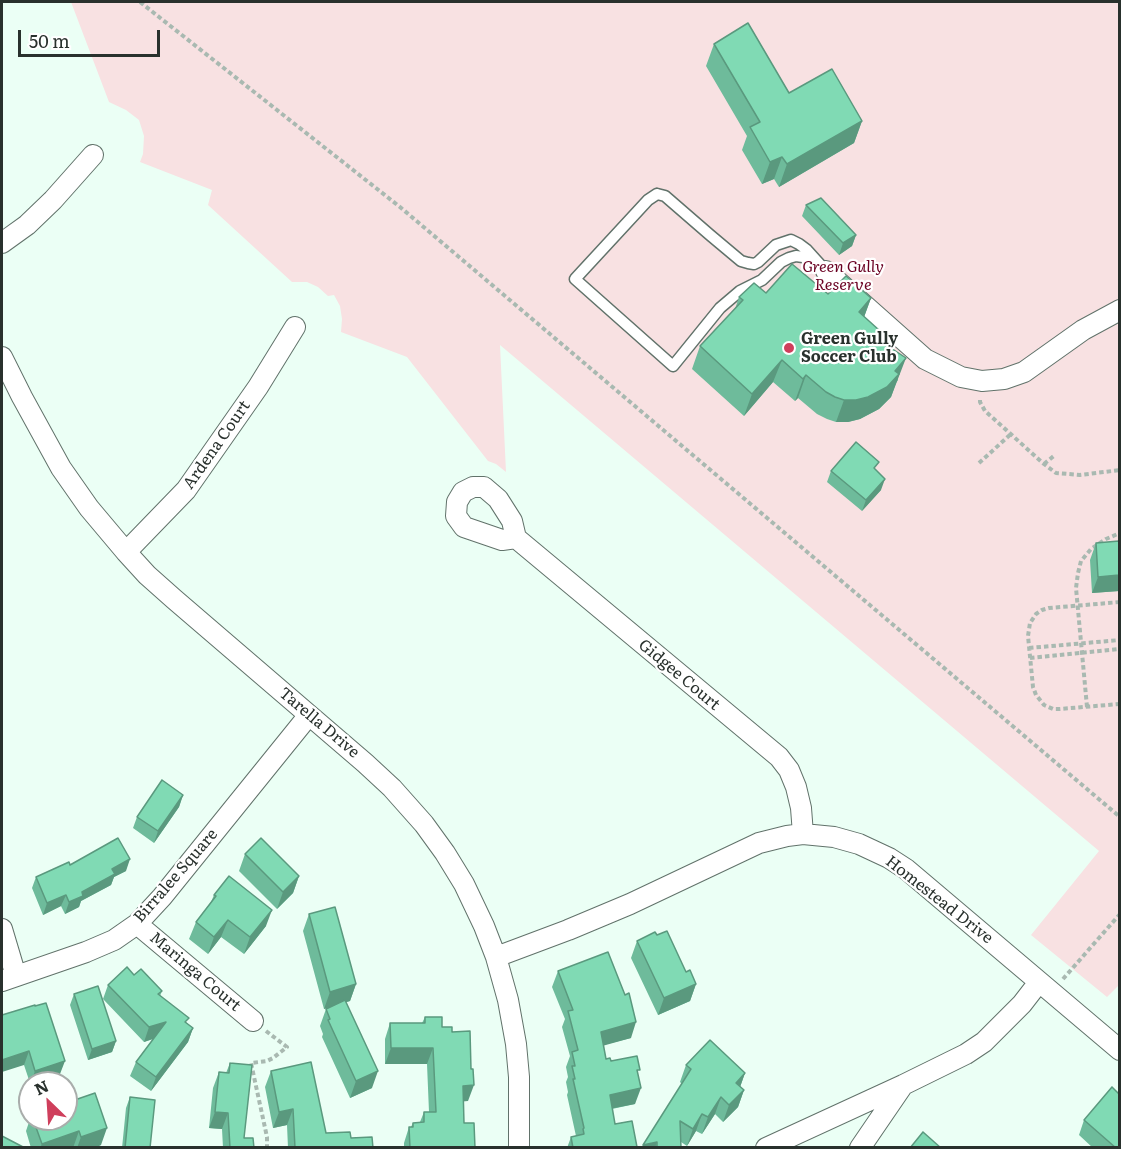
<!DOCTYPE html>
<html>
<head>
<meta charset="utf-8">
<style>
  body { margin:0 }
  #map { position:relative; width:1121px; height:1149px; overflow:hidden; background:#ebfff5; font-family:Literata,serif }
  canvas { display:block }
  .frame { position:absolute; inset:0; border:3px solid #29312d; pointer-events:none }
  .north { position:absolute; left:18px; top:1071px; width:60px; height:60px; box-sizing:border-box; background:#fff; border:2px solid #a9adab; border-radius:50%; rotate:335deg; font-size:16px; font-weight:700; line-height:24px; text-align:center; color:#29312d }
  .north::after { content:''; display:block; margin:auto; width:21px; height:27px; background:#cf3f5c; clip-path:polygon(50% 0,100% 100%,50% 72%,0 100%) }
  .scale { position:absolute; left:18px; top:30px; width:142px; height:27px; box-sizing:border-box; border:3px solid #29312d; border-top:0; padding-left:8px; font-size:18px; line-height:21px; white-space:nowrap; color:#29312d; -webkit-text-stroke:4px #fff; paint-order:stroke }
</style>
</head>
<body>
<div id="map">
<canvas width="1121" height="1149"></canvas>
<div class="frame"></div>
<div class="north">N</div>
<div class="scale">50 m</div>
</div>
<script>
const g = document.querySelector('canvas').getContext('2d');
g.lineJoin = 'round';
function fill(path, color) { g.fillStyle = color; g.fill(path, 'evenodd'); }
const toPath = rows => new Path2D(rows.map(r => 'M' + r).join(''));
function strokePath(path, color, width, dash) { g.strokeStyle = color; g.lineWidth = width; g.lineCap = dash ? 'butt' : 'round'; g.setLineDash(dash || []); g.stroke(path); }
function write(font, color, halo, rows, align = 'center') {
  g.font = font + ' Literata,serif'; g.lineWidth = 4.5; g.setLineDash([]); g.textBaseline = 'middle'; g.strokeStyle = halo; g.fillStyle = color; for (const [text, x, y, turn = 0] of rows) {
    g.save(); g.translate(x, y); g.rotate((+turn || 0) * Math.PI / 180); g.textAlign = isNaN(turn) ? turn : align; if (halo) g.strokeText(text, 0, 0); g.fillText(text, 0, 0); g.restore();
  }
}
const green = toPath([
  [71,2,1119,2,1120,984,1107,997,1031,935,1099,851,500,345,506,472,496,464,488,461,407,357,341,332,342,319,340,306,334,295,328,296,318,287,307,282,292,282,208,205,212,190,140,162,143,154,144,136,139,120,126,110,109,102]
]);
const path = toPath([
  [140,2,400,207,1120,817],
  [980,400,980,402,985,411,1044,464,1056,473,1080,475,1120,470],
  [979,463,1011,434],
  [1044,464,1055,455],
  [1120,602,1049,608,1042,610,1036,614,1030,623,1028,636,1033,687,1036,695,1044,705,1053,709,1060,709,1120,704],
  [1029,648,1120,640],
  [1030,658,1120,649],
  [1087,707,1076,588,1078,573,1081,561,1091,549,1106,539,1120,533],
  [1063,979,1120,914],
  [266,1031,287,1047,273,1058,267,1061,251,1063,267,1137,267,1148]
]);
const service = toPath([
  [657,194,665,196,710,235,741,261,748,263,754,264,758,262,776,245,791,240,799,244,807,250,826,271,803,257,796,256,789,258,781,262,762,280,740,291,720,308,673,366,575,279,648,200,657,194]
]);
const minor = toPath([
  [2,243,27,225,53,200,93,155],
  [826,271,925,359,961,377,982,381,1004,379,1024,372,1083,330,1120,310],
  [2,357,22,397,61,468,89,508,126,552,147,575,174,599,365,763,392,788,424,824,445,853,464,884,484,926,496,957,508,1000,516,1044,519,1077,519,1148],
  [516,538,502,540,464,527,456,516,457,502,463,492,473,487,484,487,498,499,512,521,516,538,779,757,789,770,796,787,801,808,803,834],
  [126,552,186,490,258,387,295,327],
  [137,924,253,1021],
  [2,929,16,976],
  [496,957,568,930,630,904,759,843,787,836,803,834,834,837,859,844,889,858,906,869,1120,1050],
  [2,981,86,952,114,940,137,924,162,897,309,715],
  [766,1148,903,1085,966,1054,984,1042,1022,1004,1039,982],
  [860,1148,903,1085]
]);
const wall = toPath([
  [714,44,789,93,862,121,854,143,779,187,774,179,762,184,742,150,747,136,706,66],
  [806,205,856,235,852,246,839,255,802,216],
  [766,293,828,294,871,298,864,317,887,345,898,380,896,383,891,397,879,409,860,419,848,422,836,422,827,419,817,414,798,398,795,401,773,382,744,416,692,369,700,346,735,309,739,297],
  [876,470,881,490,862,511,827,482,831,471],
  [1119,541,1119,591,1092,593,1090,560,1096,543],
  [183,795,179,807,154,843,133,828,137,817],
  [245,854,299,876,293,893,277,909,239,871],
  [70,865,126,871,114,877,111,885,81,901,79,907,65,914,61,906,43,915,32,888,36,877],
  [214,895,266,926,244,954,221,937,208,954,189,939,196,922,211,902],
  [309,914,356,984,350,1001,346,1002,372,1088,350,1098,322,1037,323,1034,320,1026,326,1009,329,1007,324,1009,303,931],
  [657,935,696,984,690,1001,658,1015,631,958,637,941],
  [558,971,631,1038,603,1045,606,1059,638,1075,635,1104,612,1109,615,1124,632,1121,636,1148,567,1148,571,1137,576,1136,567,1095,568,1092,566,1082,568,1077,566,1067,570,1056,562,1027,565,1019,552,987],
  [134,975,162,991,160,996,187,1023,193,1028,188,1042,151,1091,130,1076,136,1062,153,1039,144,1042,103,999,108,985],
  [74,994,116,1041,112,1052,88,1060,70,1005],
  [2,1015,60,1074,30,1083,24,1065],
  [425,1017,442,1027,452,1032,468,1101,463,1101,464,1123,475,1148,404,1148,404,1143,409,1127,411,1127,413,1123,420,1122,424,1112,429,1112,427,1064,385,1064,385,1039,390,1023,422,1023],
  [230,1063,244,1138,254,1148,223,1148,222,1129,209,1128,213,1088,219,1072,226,1073],
  [686,1065,745,1073,740,1087,744,1090,738,1107,723,1122,715,1114,702,1134,696,1131,687,1146,681,1142,681,1148,642,1148,682,1084,680,1082],
  [271,1071,326,1133,351,1138,373,1148,288,1148,287,1125,273,1128,265,1087],
  [130,1097,150,1148,122,1148,126,1108],
  [30,1119,66,1119,101,1145,94,1148,31,1148,26,1131],
  [1084,1120,1119,1148,1093,1148,1079,1135]
]);
const shadedWall = toPath([
  [862,121,854,143,779,187,787,164],
  [782,157,774,179,762,184,770,162],
  [856,235,852,246,839,255,843,243],
  [871,298,863,320,859,312],
  [906,358,891,397,879,409,860,419,848,422,836,422,844,400,895,371],
  [782,360,773,382,744,416,752,394],
  [806,375,798,398,795,401,803,379],
  [885,479,881,490,862,511,866,500],
  [1119,575,1119,591,1092,593,1098,577],
  [183,795,179,807,154,843,158,831],
  [130,859,126,871,114,877,111,885,81,901,79,907,65,914,69,902,112,869],
  [299,876,293,893,277,909,283,892],
  [66,895,61,906,43,915,47,903],
  [272,910,266,926,244,954,250,937],
  [228,920,221,937,208,954,214,937],
  [356,984,350,1001,324,1009,330,992],
  [696,984,690,1001,658,1015,664,998],
  [166,1022,161,1036,144,1042,149,1027],
  [636,1022,631,1038,595,1048,601,1032],
  [193,1028,188,1042,151,1091,156,1077],
  [116,1041,112,1052,88,1060,92,1049],
  [391,1048,433,1048,427,1064,385,1064],
  [29,1051,24,1065,2,1072,2,1060],
  [65,1061,60,1074,34,1083,31,1083,35,1071],
  [378,1071,372,1088,350,1098,356,1081],
  [745,1073,739,1090,736,1083],
  [474,1085,468,1101,457,1102,463,1086],
  [641,1088,635,1104,604,1110,610,1095],
  [744,1090,738,1107,723,1122,729,1105],
  [721,1097,715,1114,702,1134,708,1117],
  [293,1109,287,1125,273,1128,279,1112],
  [215,1112,228,1113,222,1129,209,1128],
  [702,1114,696,1131,687,1146,693,1129],
  [107,1128,101,1145,94,1148,77,1148,81,1137],
  [79,1131,73,1148,40,1148,42,1144],
  [657,1142,655,1148,642,1148,643,1145]
]);
const building = toPath([
  [748,23,789,93,832,69,862,121,787,164,782,157,770,162,750,127,760,122,714,44,748,23],
  [821,198,856,235,843,243,806,205,821,198],
  [792,264,828,294,846,276,871,298,859,312,889,339,885,344,906,358,895,371,899,374,887,387,868,397,856,400,844,400,835,397,826,392,806,375,803,379,782,360,752,394,700,346,743,300,739,297,754,283,766,293,792,264],
  [856,442,879,462,874,468,885,479,866,500,831,471,856,442],
  [1119,541,1119,575,1098,577,1096,543,1119,541],
  [162,780,183,795,158,831,137,817,162,780],
  [118,838,130,859,112,869,115,874,82,892,83,896,69,902,66,895,47,903,36,877,69,862,70,865,118,838],
  [261,838,299,876,283,892,245,854,261,838],
  [229,876,272,910,250,937,228,920,214,937,196,922,216,896,214,895,229,876],
  [335,907,356,984,330,992,309,914,335,907],
  [667,931,686,972,690,970,696,984,664,998,637,941,655,932,657,935,667,931],
  [608,952,625,995,629,993,636,1022,601,1032,606,1059,610,1058,611,1061,637,1056,640,1070,637,1070,641,1088,610,1095,615,1124,632,1121,637,1147,573,1148,571,1137,584,1134,583,1129,584,1128,573,1079,575,1079,572,1066,575,1066,572,1052,578,1050,568,1011,573,1010,558,971,608,952],
  [127,967,134,975,141,969,162,991,158,994,189,1018,185,1022,193,1028,156,1077,136,1062,166,1022,149,1027,108,985,127,967],
  [98,986,116,1041,92,1049,74,994,98,986],
  [345,1000,378,1071,356,1081,328,1020,330,1019,326,1009,345,1000],
  [46,1003,65,1061,35,1071,29,1051,2,1060,2,1015,35,1005,35,1006,46,1003],
  [425,1017,442,1017,442,1027,452,1027,452,1032,470,1031,471,1069,473,1069,474,1085,463,1086,464,1123,474,1123,475,1148,410,1148,409,1127,413,1127,413,1123,424,1122,424,1112,436,1112,433,1048,391,1048,390,1023,425,1023,425,1017],
  [710,1040,745,1073,736,1083,744,1090,729,1105,721,1097,708,1117,702,1114,693,1129,680,1121,681,1148,657,1148,657,1142,643,1145,691,1069,686,1065,710,1040],
  [311,1062,326,1133,350,1132,351,1138,372,1137,373,1148,295,1148,293,1109,279,1112,271,1071,311,1062],
  [230,1063,252,1065,244,1138,253,1138,254,1148,230,1148,228,1113,215,1112,219,1072,229,1073,230,1063],
  [1112,1087,1119,1094,1119,1148,1116,1148,1084,1120,1112,1087],
  [95,1093,107,1128,81,1137,79,1131,42,1144,33,1119,66,1119,66,1103,95,1093],
  [130,1097,155,1100,150,1148,125,1148,130,1097],
  [923,1132,941,1148,910,1148,923,1132],
  [2,1136,25,1148,2,1148,2,1136]
]);
const markers = [
  [789,348,6,"#cf3f5c"]
];
const parkNames = [
  ["Green Gully",843,267],
  ["Reserve",843,285]
];
const poiNames = [
  ["Green Gully",801,339],
  ["Soccer Club",801,357]
];
const streetNames = [
  ["Ardena Court",217,445,-55],
  ["Gidgee Court",679,675,40],
  ["Tarella Drive",319,723,40],
  ["Birralee Square",176,876,-49],
  ["Homestead Drive",939,900,38],
  ["Maringa Court",195,972,40]
];
fill(green, '#f8e1e2');
strokePath(service, '#61726a', 13);
strokePath(minor, '#61726a', 22);
strokePath(path, '#a9b9b1', 4, [4.5, 3]);
strokePath(service, '#fff', 10);
strokePath(minor, '#fff', 20);
fill(wall, '#6ebb9b');
fill(shadedWall, '#5a997e');
fill(building, '#80dab4');
strokePath(building, '#5a997e', 1.5);
for (const [x, y, r, color] of markers) { const dot = new Path2D(); dot.arc(x, y, r, 0, 2 * Math.PI); g.fillStyle = color; g.fill(dot); strokePath(dot, '#fff', 2); }
write('italic 16px', '#6a0022', '#fff', parkNames);
write('bold 16px', '#29312d', '#fff', poiNames, 'left');
write('16px', '#29312d', '#fff', streetNames);
</script>
</body>
</html>
